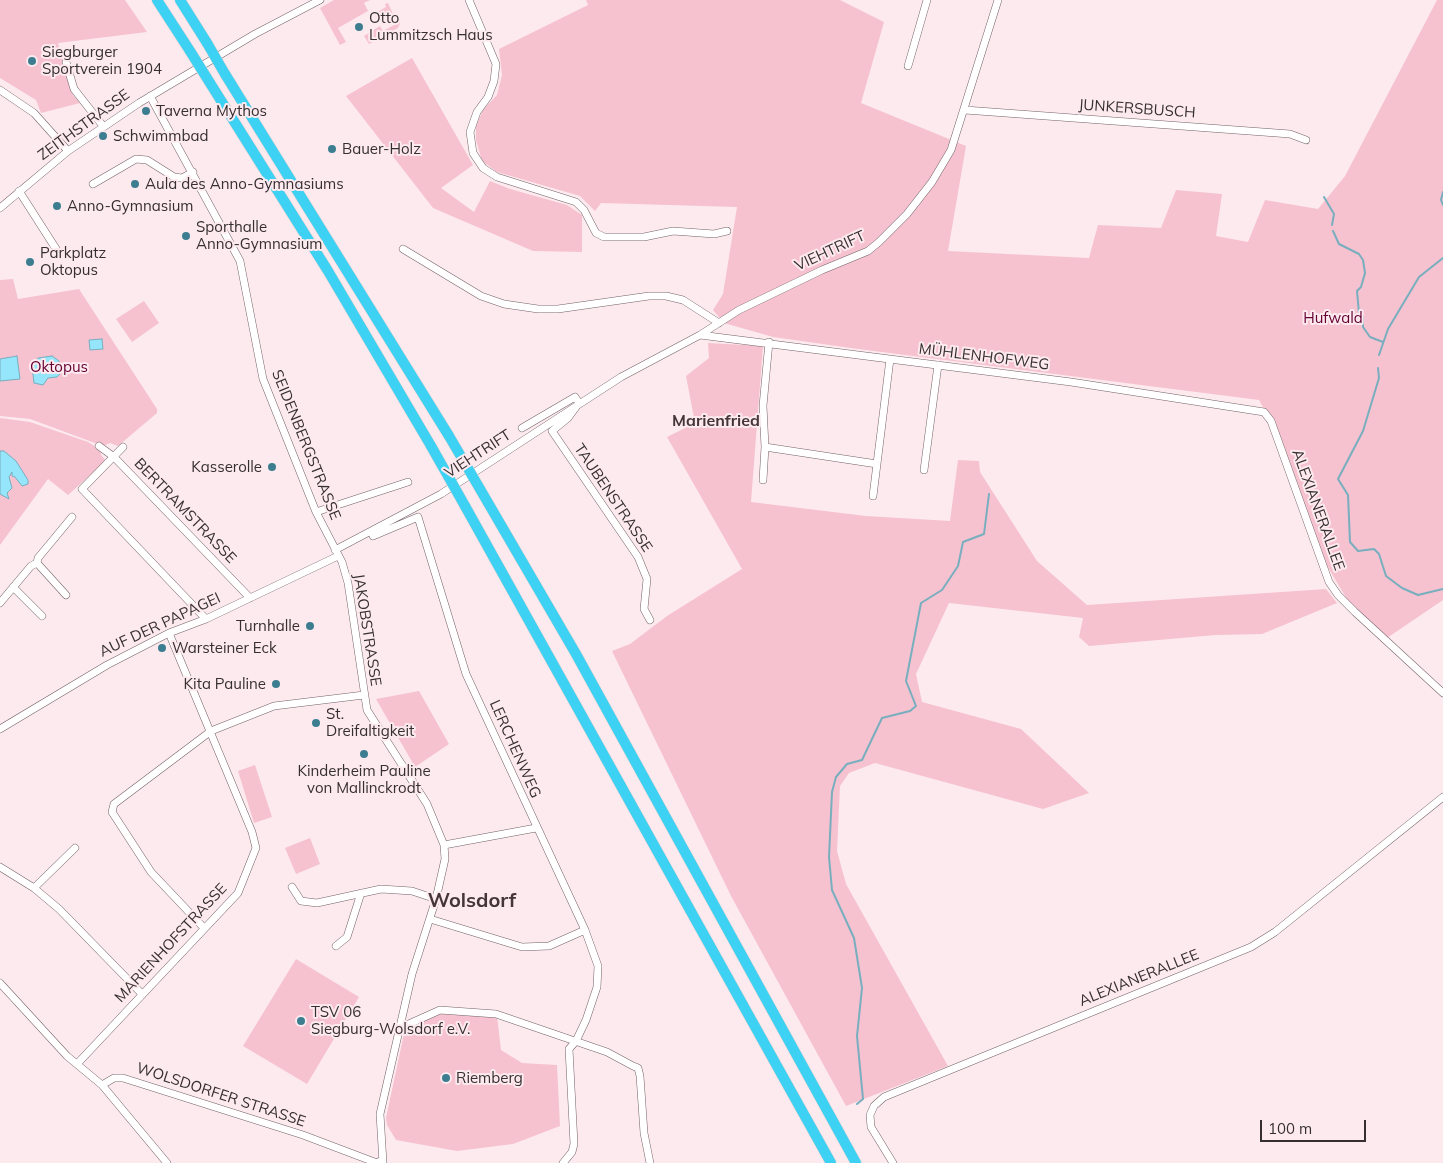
<!DOCTYPE html>
<html>
<head>
<meta charset="utf-8">
<style>
  body { margin:0 }
  #map { position:relative; width:1443px; height:1163px; overflow:hidden; background:#fdeaef; font-family:Mulish,sans-serif }
  canvas { display:block }
  .scale { position:absolute; left:1260px; top:1120px; width:106px; height:22px; box-sizing:border-box; border:2px solid #362f31; border-top:0; padding-left:6px; font-size:15px; line-height:18px; white-space:nowrap; color:#362f31; -webkit-text-stroke:4px #fdeaef; paint-order:stroke }
</style>
</head>
<body>
<div id="map">
<canvas width="1443" height="1163"></canvas>
<div class="scale">100 m</div>
</div>
<script>
const g = document.querySelector('canvas').getContext('2d');
g.lineJoin = 'round';
function fill(path, color) { g.fillStyle = color; g.fill(path, 'evenodd'); }
const toPath = rows => new Path2D(rows.map(r => 'M' + r).join(''));
function strokePath(path, color, width, dash) { g.strokeStyle = color; g.lineWidth = width; g.lineCap = dash ? 'butt' : 'round'; g.setLineDash(dash || []); g.stroke(path); }
function write(font, color, halo, rows, align = 'center') {
  g.font = font + ' Mulish,sans-serif'; g.lineWidth = 4; g.setLineDash([]); g.textBaseline = 'middle'; g.strokeStyle = halo; g.fillStyle = color; for (const [text, x, y, turn = 0] of rows) {
    g.save(); g.translate(x, y); g.rotate((+turn || 0) * Math.PI / 180); g.textAlign = isNaN(turn) ? turn : align; if (halo) g.strokeText(text, 0, 0); g.fillText(text, 0, 0); g.restore();
  }
}
const green = toPath([
  [0,0,125,0,147,32,58,43,73,95,80,103,41,113,36,100,0,78],
  [334,0,370,0,364,3,368,11,338,28,346,42,340,45,320,8],
  [586,0,840,0,884,22,861,103,966,146,948,251,1089,258,1098,225,1161,228,1176,190,1222,194,1216,236,1248,242,1265,200,1318,209,1345,176,1437,0,1443,0,1443,600,1387,638,1351,606,1323,559,1273,425,1259,400,858,349,773,337,724,323,713,310,723,294,737,207,601,203,595,211,580,196,497,172,482,161,476,140,476,126,483,110,497,95,502,75,499,49,588,5],
  [388,3,393,14,389,11,377,18,374,14,386,7,385,4],
  [396,19,400,23,398,28,369,44,364,36,380,26,383,31,396,24],
  [412,58,473,165,441,188,474,212,490,181,510,189,567,205,582,215,582,252,533,251,433,208,346,96],
  [13,279,18,299,79,289,157,409,157,413,118,446,110,443,103,446,30,419,0,416,0,280],
  [144,301,159,323,132,342,116,319],
  [708,343,763,346,751,502,866,516,950,521,958,460,979,461,980,472,1037,561,1087,605,1326,589,1337,603,1262,634,1216,635,1089,646,1079,637,1083,618,949,603,916,674,922,702,1021,729,1089,793,1043,809,875,763,849,773,840,786,837,851,846,884,948,1066,846,1106,731,896,612,651,630,644,667,616,742,569,667,437,695,423,686,376,709,358],
  [0,418,30,422,88,442,101,450,101,455,106,461,68,495,48,479,0,545],
  [419,691,449,744,415,767,376,699],
  [255,765,272,817,254,823,238,771],
  [310,838,320,864,296,874,285,848],
  [296,959,359,997,307,1084,243,1046],
  [441,1014,497,1016,501,1050,522,1063,557,1065,560,1126,513,1144,457,1151,396,1140,387,1125,386,1118,405,1029]
]);
const water = toPath([
  [102,339,103,349,90,350,89,340,102,339],
  [17,356,20,379,0,381,0,359,17,356],
  [52,356,59,361,60,374,57,377,48,378,43,385,34,383,32,366,38,358,52,356],
  [0,451,4,451,16,461,28,480,28,484,22,486,15,477,12,476,12,472,9,477,12,488,7,493,9,499,0,494,0,451]
]);
const stream = toPath([
  [1443,192,1441,200,1443,205],
  [1324,197,1334,214,1332,225],
  [1333,231,1339,244,1359,254,1363,260,1365,273,1361,287,1357,291,1359,313,1363,317,1363,327,1370,337,1383,342],
  [1379,355,1388,329,1419,277,1443,258],
  [1378,368,1379,378,1363,431,1338,479,1348,495,1350,542,1358,551,1374,549,1379,554,1386,576,1402,588,1418,595,1443,589],
  [857,1104,863,1099,857,1036,862,988,854,938,832,890,829,857,832,792,836,777,847,764,862,760,882,718,910,711,916,706,906,681,921,603,942,590,958,566,963,542,984,534,989,494]
]);
const minor = toPath([
  [469,0,496,64,494,81,488,97,477,112,470,132,473,153,483,168,497,177,576,202,584,210,596,233,604,237,644,237,673,231,714,234,727,231],
  [66,62,74,89,103,126],
  [908,66,927,0],
  [0,90,34,113,68,151],
  [150,96,240,261,263,379,316,512,342,562,348,583,367,710,427,804,444,845,445,859,436,899,412,974,380,1114,383,1163],
  [965,110,1290,134,1306,140],
  [93,184,136,159,147,160,174,177,182,178,193,172],
  [19,191,58,252],
  [0,208,68,151,139,103,255,34,320,0],
  [403,249,481,296,504,304,538,309,558,309,649,296,666,296,683,300,719,323],
  [700,335,1071,382,1264,412,1271,421,1329,582,1338,595,1355,612,1443,693],
  [522,428,575,397,579,403,568,418,552,431,638,557,647,579,644,609,650,620],
  [99,446,114,457,250,598],
  [123,447,82,489,206,619],
  [765,447,877,464],
  [924,470,938,365],
  [763,480,765,447,763,406,769,342],
  [873,496,890,359],
  [316,512,408,482],
  [373,536,418,517,466,674,585,930,598,966,597,987,586,1020,576,1041,569,1049,574,1144,572,1152,563,1163],
  [335,550,441,494,621,377,700,335,739,310,822,270,868,251,879,242,907,214,932,182,951,150,998,0],
  [37,563,66,595],
  [13,587,42,616],
  [0,603,31,566,37,563,38,558,72,517],
  [0,729,107,665,169,633,206,619,338,556],
  [444,845,536,828],
  [0,867,34,888,59,909,142,994],
  [292,887,301,901,317,903,381,889,412,891,436,899],
  [34,888,75,848],
  [430,919,522,947,549,946,585,930],
  [204,928,151,872,112,812,114,804,211,731,274,706,364,695],
  [336,946,347,937,361,893],
  [0,983,67,1056,102,1085,167,1163],
  [400,1028,440,1010,496,1014,607,1052,633,1066,638,1068,640,1076,644,1133,650,1163],
  [77,1064,238,893,256,848,252,832,169,633],
  [102,1085,114,1078,123,1078,303,1135,377,1163,382,1160],
  [893,1163,871,1127,870,1115,874,1106,884,1097,1251,947,1275,932,1443,797]
]);
const highway = toPath([
  [157,0,190,51],
  [180,0,207,43],
  [225,74,449,436],
  [210,83,328,271,431,446],
  [480,489,576,654,856,1163],
  [465,506,831,1163]
]);
const highwayBridge = toPath([
  [207,43,225,74],
  [190,51,210,83],
  [449,436,480,489],
  [431,446,465,506]
]);
const markers = [
  [359,27,5,"#3c7e90"],
  [32,61,5,"#3c7e90"],
  [146,111,5,"#3c7e90"],
  [103,136,5,"#3c7e90"],
  [332,149,5,"#3c7e90"],
  [135,184,5,"#3c7e90"],
  [57,206,5,"#3c7e90"],
  [186,236,5,"#3c7e90"],
  [30,262,5,"#3c7e90"],
  [272,467,5,"#3c7e90"],
  [310,626,5,"#3c7e90"],
  [162,648,5,"#3c7e90"],
  [276,684,5,"#3c7e90"],
  [316,723,5,"#3c7e90"],
  [364,754,5,"#3c7e90"],
  [301,1021,5,"#3c7e90"],
  [446,1078,5,"#3c7e90"]
];
const poiNames = [
  ["Otto",369,18],
  ["Lummitzsch Haus",369,35],
  ["Siegburger",42,52],
  ["Sportverein 1904",42,69],
  ["Taverna Mythos",156,111],
  ["Schwimmbad",113,136],
  ["Bauer-Holz",342,149],
  ["Aula des Anno-Gymnasiums",145,184],
  ["Anno-Gymnasium",67,206],
  ["Sporthalle",196,227],
  ["Anno-Gymnasium",196,244],
  ["Parkplatz",40,253],
  ["Oktopus",40,270],
  ["Kasserolle",262,467,"right"],
  ["Turnhalle",300,626,"right"],
  ["Warsteiner Eck",172,648],
  ["Kita Pauline",266,684,"right"],
  ["St.",326,714],
  ["Dreifaltigkeit",326,731],
  ["Kinderheim Pauline",364,771,"center"],
  ["von Mallinckrodt",364,788,"center"],
  ["TSV 06",311,1012],
  ["Siegburg-Wolsdorf e.V.",311,1029],
  ["Riemberg",456,1078]
];
const streetNames = [
  ["JUNKERSBUSCH",1137,109,4],
  ["ZEITHSTRASSE",84,125,-36],
  ["VIEHTRIFT",830,251,-25],
  ["MÜHLENHOFWEG",984,357,7],
  ["SEIDENBERGSTRASSE",306,445,68],
  ["VIEHTRIFT",478,454,-33],
  ["TAUBENSTRASSE",613,498,56],
  ["ALEXIANERALLEE",1318,510,70],
  ["BERTRAMSTRASSE",185,511,46],
  ["AUF DER PAPAGEI",160,625,-25],
  ["JAKOBSTRASSE",367,630,81],
  ["LERCHENWEG",515,749,66],
  ["MARIENHOFSTRASSE",171,943,-47],
  ["ALEXIANERALLEE",1139,978,-22],
  ["WOLSDORFER STRASSE",221,1095,18]
];
const parkNames = [
  ["Hufwald",1333,318],
  ["Oktopus",59,367]
];
const neighbourhoodNames = [
  ["Marienfried",716,421]
];
const districtNames = [
  ["Wolsdorf",472,901]
];
fill(green, '#f6c2d0');
fill(water, '#95e5fb');
strokePath(water, '#78aebe', 1);
strokePath(stream, '#78aebe', 2);
strokePath(minor, '#726266', 8);
strokePath(highway, '#d3d1d2', 11);
strokePath(minor, '#fff', 7);
strokePath(highway, '#3dd1f3', 10);
strokePath(highwayBridge, '#d3d1d2', 11, []);
strokePath(highwayBridge, '#3dd1f3', 10);
for (const [x, y, r, color] of markers) { const dot = new Path2D(); dot.arc(x, y, r, 0, 2 * Math.PI); g.fillStyle = color; g.fill(dot); strokePath(dot, '#fdeaef', 2); }
write('15px', '#362f31', '#fdeaef', poiNames, 'left');
write('15px', '#362f31', '#fdeaef', streetNames);
write('15px', '#660032', '#fdeaef', parkNames);
write('bold 16px', '#433539', '#fdeaef', neighbourhoodNames);
write('bold 20px', '#433539', '#fdeaef', districtNames);
</script>
</body>
</html>
